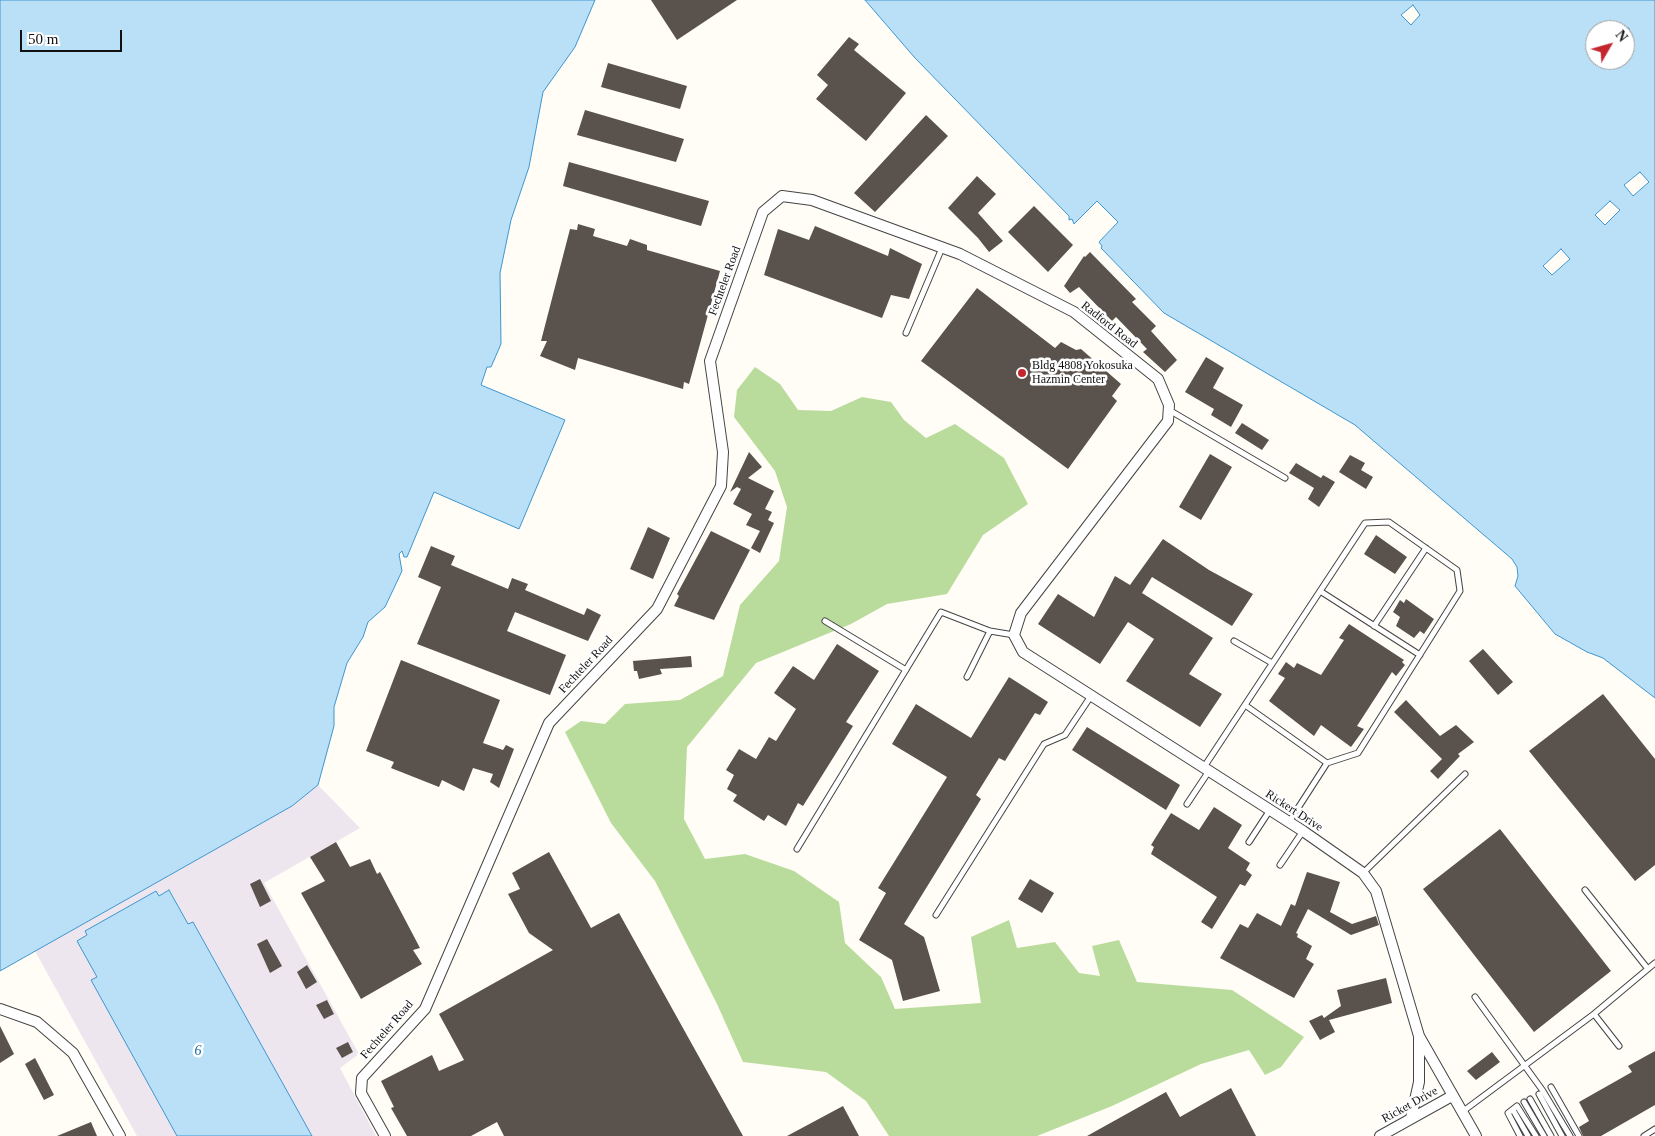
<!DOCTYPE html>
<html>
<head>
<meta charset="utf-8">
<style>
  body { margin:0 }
  #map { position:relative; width:1655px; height:1136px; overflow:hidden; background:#fffdf5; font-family:Georgia,serif }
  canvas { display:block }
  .north { position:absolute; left:1585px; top:20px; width:50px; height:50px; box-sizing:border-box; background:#fff; border:1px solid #a0a0a0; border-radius:50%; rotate:52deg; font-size:14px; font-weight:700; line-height:20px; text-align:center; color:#111 }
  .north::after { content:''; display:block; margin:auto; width:18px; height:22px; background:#c4262e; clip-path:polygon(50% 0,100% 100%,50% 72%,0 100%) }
  .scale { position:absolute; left:20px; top:30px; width:102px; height:22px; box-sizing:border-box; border:2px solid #111; border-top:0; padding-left:6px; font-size:15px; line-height:18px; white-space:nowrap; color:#111; -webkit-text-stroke:4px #fff; paint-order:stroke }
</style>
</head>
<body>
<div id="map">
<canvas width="1655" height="1136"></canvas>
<div class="north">N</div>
<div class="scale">50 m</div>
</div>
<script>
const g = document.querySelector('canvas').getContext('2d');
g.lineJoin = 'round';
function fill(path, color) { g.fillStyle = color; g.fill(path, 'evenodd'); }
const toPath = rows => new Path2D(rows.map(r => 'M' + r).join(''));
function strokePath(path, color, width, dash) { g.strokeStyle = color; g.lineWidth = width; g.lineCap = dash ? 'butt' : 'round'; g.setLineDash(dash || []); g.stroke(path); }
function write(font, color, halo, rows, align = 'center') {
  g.font = font + ' Georgia,serif'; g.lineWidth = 5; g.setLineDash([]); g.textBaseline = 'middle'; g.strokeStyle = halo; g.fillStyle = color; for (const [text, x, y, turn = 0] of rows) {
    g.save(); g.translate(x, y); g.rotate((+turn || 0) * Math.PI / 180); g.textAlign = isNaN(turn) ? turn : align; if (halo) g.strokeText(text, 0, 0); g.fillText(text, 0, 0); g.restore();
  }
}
const industrial = toPath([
  [318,785,360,828,264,883,359,1054,340,1068,376,1136,137,1136,35,951,292,806]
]);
const forest = toPath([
  [755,367,780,384,798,410,831,411,862,397,891,402,904,420,926,438,955,424,1004,458,1028,504,983,535,947,594,887,604,851,624,756,663,687,747,684,819,705,859,745,854,794,871,839,902,845,943,881,977,895,1009,981,1003,971,937,1009,920,1017,948,1055,942,1079,973,1100,976,1092,946,1119,940,1137,982,1232,990,1304,1037,1281,1067,1265,1075,1249,1050,1201,1064,1112,1106,1037,1136,889,1136,866,1101,826,1072,743,1062,717,1004,655,881,611,823,565,732,581,721,605,724,625,704,680,700,723,676,740,605,779,561,787,507,775,471,734,417,737,390]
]);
const water = toPath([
  [0,0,595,0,575,47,543,92,529,167,511,220,500,273,501,344,491,367,487,367,481,385,565,420,519,529,434,492,407,557,404,557,402,551,399,554,402,571,385,607,368,622,363,637,347,663,334,707,334,726,318,785,292,806,0,971,0,0],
  [865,0,1655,0,1655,698,1603,658,1587,652,1555,634,1515,586,1518,576,1517,567,1512,559,1355,425,1164,313,1101,248,1102,246,1099,242,1118,222,1097,201,1074,224,1072,219,1069,220,1069,216,915,58,865,0],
  [1413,5,1420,15,1411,25,1401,15,1413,5],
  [1619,27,1629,28,1630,36,1625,37,1625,60,1595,60,1595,30,1619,30,1619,27],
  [1640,172,1649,182,1633,196,1624,185,1640,172],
  [1610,201,1620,210,1605,225,1595,215,1610,201],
  [1561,249,1570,259,1552,275,1543,266,1561,249],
  [169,890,188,924,193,922,312,1136,177,1136,91,980,97,977,77,941,87,935,85,931,156,891,159,896,169,890]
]);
const building = toPath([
  [651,0,737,0,677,40],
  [849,37,859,44,854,50,906,93,866,141,816,99,828,85,817,75],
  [608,63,687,86,680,109,601,87],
  [585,110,684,139,676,162,577,135],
  [926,115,948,136,875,212,854,193],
  [569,162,709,201,701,226,563,186],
  [977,176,996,194,978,213,1003,241,989,252,978,238,948,208],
  [1034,206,1073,245,1048,272,1008,232],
  [578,224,595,229,593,236,627,246,630,239,647,245,647,250,720,271,689,384,684,382,683,389,578,358,575,370,540,356,547,341,541,341,570,229,577,230],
  [815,226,888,256,890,248,922,264,909,299,891,295,882,318,764,275,778,229,809,240],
  [1090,252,1136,299,1132,302,1156,326,1151,331,1177,360,1165,372,1143,352,1147,349,1116,317,1112,321,1079,287,1070,293,1064,286,1084,256,1085,257],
  [977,288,1055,348,1061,342,1076,350,1081,349,1121,384,1112,396,1117,401,1068,469,921,361],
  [1206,357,1224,368,1213,388,1243,405,1231,427,1211,415,1214,409,1185,392],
  [1242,423,1269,440,1262,450,1235,433],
  [749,452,762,467,748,478,774,491,765,509,772,512,768,520,774,523,760,553,751,548,760,531,746,525,752,514,733,504,741,489,737,487,730,492],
  [1210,454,1232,467,1201,520,1179,507],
  [1350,455,1365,463,1361,470,1373,477,1366,489,1339,472],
  [1296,463,1321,478,1323,475,1335,482,1319,507,1308,499,1314,488,1289,473],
  [648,527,670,538,653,579,630,569],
  [711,531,750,550,714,620,674,606,679,596,677,594],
  [1376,535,1407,557,1395,574,1364,554],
  [1163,539,1209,570,1253,594,1232,626,1152,577,1142,593,1213,638,1189,674,1222,694,1200,727,1126,681,1154,639,1128,622,1100,664,1038,624,1058,594,1094,617,1115,576,1130,585],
  [431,546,455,556,451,565,508,589,512,578,528,584,525,590,584,615,587,608,601,615,588,641,515,612,507,631,566,655,550,695,417,644,441,587,418,577],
  [1406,599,1434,619,1424,634,1420,631,1414,638,1396,626,1400,617,1393,612,1400,600,1404,603],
  [1349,624,1404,660,1402,662,1405,665,1396,676,1392,672,1357,726,1364,729,1351,747,1321,725,1314,736,1269,701,1285,678,1278,674,1286,662,1294,668,1297,663,1321,675,1344,640,1339,638],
  [837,644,879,671,846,722,853,726,803,806,798,803,786,826,768,815,764,821,733,801,737,795,727,789,734,775,726,770,739,749,756,759,769,737,776,741,796,709,774,693,793,666,814,680],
  [1483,649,1513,682,1498,695,1469,661],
  [691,656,692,667,660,669,662,674,639,679,637,671,634,671,633,661],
  [401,660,500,700,483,743,503,750,506,745,514,749,499,788,490,782,493,774,473,768,464,791,442,780,439,787,391,768,394,762,366,751],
  [1009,677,1048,702,1040,715,1035,713,1005,761,999,758,976,795,981,799,904,924,924,937,940,991,903,1001,892,960,859,940,886,893,878,888,947,777,892,744,916,704,971,738],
  [1603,694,1655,759,1655,865,1635,881,1529,751],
  [1406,700,1440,736,1456,725,1474,742,1458,754,1460,756,1438,779,1430,771,1442,759,1394,712],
  [1087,727,1180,785,1166,810,1072,750],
  [1214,807,1242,825,1228,848,1250,863,1246,870,1252,875,1245,886,1240,884,1212,929,1201,922,1217,897,1151,854,1154,847,1151,845,1171,813,1199,830],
  [1500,829,1611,971,1534,1032,1423,889],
  [336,842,350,867,370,859,377,874,380,872,420,948,413,950,422,964,361,999,301,893,325,881,310,857],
  [549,852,591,928,619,913,743,1136,504,1136,497,1122,471,1136,407,1136,391,1108,394,1107,381,1081,432,1055,439,1071,464,1060,439,1014,553,950,529,933,508,894,520,889,512,873],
  [1307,872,1340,882,1330,912,1352,924,1376,916,1379,925,1351,935,1308,909,1296,933,1298,934,1297,937,1312,946,1306,959,1314,964,1294,998,1220,958,1240,924,1248,928,1257,913,1281,926,1291,904,1295,906],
  [260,879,271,901,260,907,250,884],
  [1030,879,1054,893,1042,913,1018,899],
  [267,939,282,966,270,973,257,944],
  [307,965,317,982,306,989,297,972],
  [1386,978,1392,1003,1329,1020,1335,1032,1320,1040,1309,1021,1322,1015,1324,1018,1341,1006,1337,990],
  [327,1000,334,1014,324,1019,316,1005],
  [0,1026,14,1054,0,1063],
  [348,1042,353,1052,342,1058,336,1048],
  [1655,1051,1655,1105,1601,1136,1583,1136,1579,1127,1589,1121,1579,1102,1632,1072,1628,1066],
  [1492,1052,1500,1062,1476,1080,1467,1071],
  [35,1058,54,1095,44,1100,25,1064],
  [1231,1088,1256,1136,1087,1136,1166,1092,1180,1117],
  [843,1106,859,1136,787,1136],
  [91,1122,97,1136,57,1136]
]);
const lane = toPath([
  [906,333,942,248],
  [1169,410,1285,478],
  [1320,591,1420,655],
  [825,621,906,670],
  [1374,626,1426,548],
  [1234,641,1272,663],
  [967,677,990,631],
  [1245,705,1327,763],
  [1204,767,1365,523,1389,522,1457,570,1460,591,1358,753,1327,763,1289,822],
  [1187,804,1209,771],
  [1249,842,1270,810],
  [797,849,941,612,990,631,1014,635],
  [1280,865,1303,831],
  [1363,873,1465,774],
  [1585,890,1648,969],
  [936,915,1044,744,1065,735,1091,696],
  [1475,997,1543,1091,1570,1136],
  [1594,1014,1655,963],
  [1551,1087,1579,1136],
  [1539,1094,1562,1136],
  [1530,1099,1551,1136],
  [1524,1102,1544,1136],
  [1513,1110,1528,1136],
  [1462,1112,1594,1014,1619,1046],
  [1520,1136,1508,1113,1517,1106,1536,1136],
  [1644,1136,1655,1129]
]);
const street = toPath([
  [0,1009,37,1022,73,1053,120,1136],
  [1411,1118,1419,1082,1419,1038],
  [385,1136,361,1093,362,1078,425,1009,549,723,657,609,721,486,723,452,710,361,763,212,782,196,812,200,960,254,1074,312,1158,379,1169,405,1168,421,1021,613,1014,635,1023,652,1303,831,1363,873,1376,891,1419,1036,1476,1136],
  [1380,1136,1452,1096]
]);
const markers = [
  [1022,373,5,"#c4262e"]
];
const streetNames = [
  ["Fechteler Road",725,281,-70],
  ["Radford Road",1109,325,38],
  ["Fechteler Road",586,665,-47],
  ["Rickert Drive",1294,811,33],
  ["Fechteler Road",387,1030,-49],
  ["Ricket Drive",1410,1105,-29]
];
const poiNames = [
  ["Bldg 4808 Yokosuka",1032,366],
  ["Hazmin Center",1032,380]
];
const waterNames = [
  ["6",198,1051]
];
fill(industrial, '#eee6ef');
fill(forest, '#b9dc9c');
fill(water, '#b9e0f7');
strokePath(water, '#3f96cf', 1);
fill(building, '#5a524d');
strokePath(lane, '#444', 7);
strokePath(street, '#444', 12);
strokePath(lane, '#fff', 5);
strokePath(street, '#fff', 10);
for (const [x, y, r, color] of markers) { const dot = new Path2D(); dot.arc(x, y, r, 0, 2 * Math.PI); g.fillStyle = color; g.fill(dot); strokePath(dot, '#fff', 2); }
write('12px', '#111', '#fff', streetNames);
write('12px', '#111', '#fff', poiNames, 'left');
write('italic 14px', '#1768a6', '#fff', waterNames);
</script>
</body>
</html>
